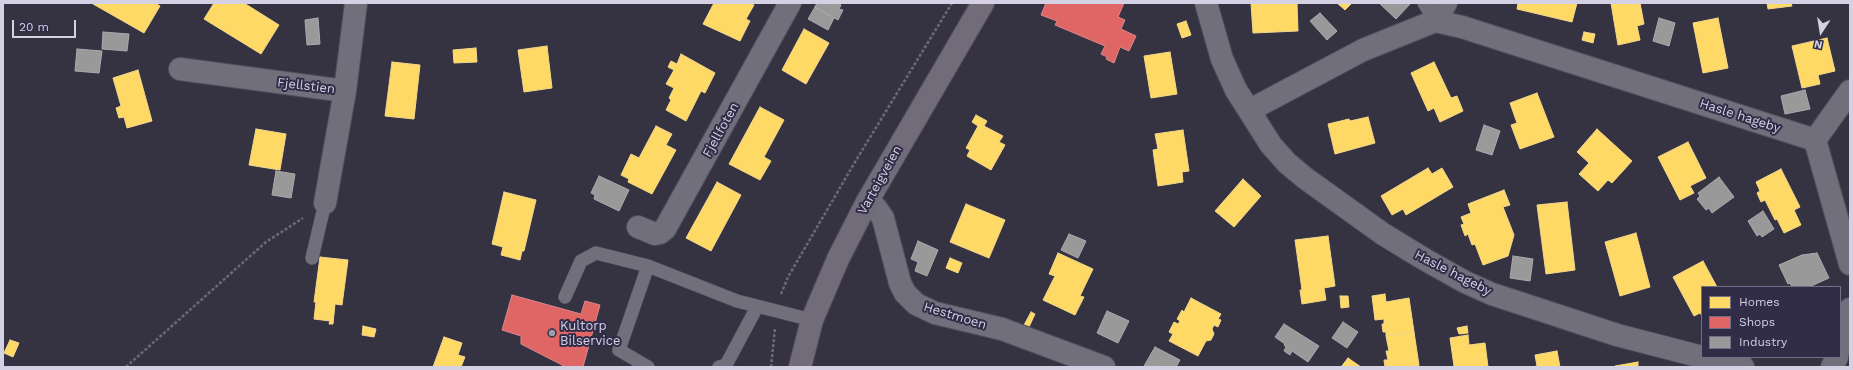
<!DOCTYPE html>
<html>
<head>
<meta charset="utf-8">
<style>
  body { margin:0 }
  #map { position:relative; width:1853px; height:370px; overflow:hidden; background:#353342; font-family:"Work Sans",sans-serif }
  canvas { display:block }
  .frame { position:absolute; inset:0; border:4px solid #d3d1e3; pointer-events:none }
  .legend { position:absolute; left:1701px; top:286px; width:140px; height:72px; box-sizing:border-box; background:#312d48; border:1px solid #726f86; margin:0; padding:5px 7px; list-style:none; font-size:12px; color:#d3d1e3 }
  .legend li { display:flex; align-items:center; gap:8px; height:20px }
  .legend b { width:20px; border:1px solid #726f86 }
  .north { position:absolute; left:1801px; top:12px; width:40px; height:40px; -webkit-text-stroke:3px #312d48; paint-order:stroke; rotate:192deg; font-size:11px; font-weight:700; line-height:16px; text-align:center; color:#d3d1e3 }
  .north::after { content:''; display:block; margin:auto; width:14px; height:18px; background:#d3d1e3; clip-path:polygon(50% 0,100% 100%,50% 72%,0 100%) }
  .scale { position:absolute; left:12px; top:20px; width:64px; height:18px; box-sizing:border-box; border:2px solid #d3d1e3; border-top:0; padding-left:5px; font-size:12px; line-height:14px; white-space:nowrap; color:#d3d1e3; -webkit-text-stroke:3px #312d48; paint-order:stroke }
</style>
</head>
<body>
<div id="map">
<canvas width="1853" height="370"></canvas>
<div class="frame"></div>
<ul class="legend">
<li><b style="height:11px;background:#ffd966"></b>Homes</li>
<li><b style="height:11px;background:#e06666"></b>Shops</li>
<li><b style="height:11px;background:#999"></b>Industry</li>
</ul>
<div class="north">N</div>
<div class="scale">20 m</div>
</div>
<script>
const g = document.querySelector('canvas').getContext('2d');
g.lineJoin = 'round';
function fill(path, color) { g.fillStyle = color; g.fill(path, 'evenodd'); }
const toPath = rows => new Path2D(rows.map(r => 'M' + r).join(''));
function strokePath(path, color, width, dash) { g.strokeStyle = color; g.lineWidth = width; g.lineCap = dash ? 'butt' : 'round'; g.setLineDash(dash || []); g.stroke(path); }
function write(font, color, halo, rows, align = 'center') {
  g.font = font + ' "Work Sans",sans-serif'; g.lineWidth = 4; g.setLineDash([]); g.textBaseline = 'middle'; g.strokeStyle = halo; g.fillStyle = color; for (const [text, x, y, turn = 0] of rows) {
    g.save(); g.translate(x, y); g.rotate((+turn || 0) * Math.PI / 180); g.textAlign = isNaN(turn) ? turn : align; if (halo) g.strokeText(text, 0, 0); g.fillText(text, 0, 0); g.restore();
  }
}
const homes = toPath([
  [94,3,155,3,160,6,144,33,93,4,94,3],
  [214,3,244,3,279,25,261,54,204,19,214,3],
  [714,3,750,3,754,5,746,19,750,21,740,41,703,24,714,3],
  [1251,3,1297,3,1298,31,1253,33,1251,3],
  [1337,3,1352,3,1345,10,1337,3],
  [1518,3,1577,3,1572,22,1517,9,1518,3],
  [1611,3,1640,3,1644,24,1637,26,1640,40,1618,45,1611,3],
  [1767,3,1791,3,1792,6,1768,9,1767,3],
  [1718,18,1728,68,1703,73,1693,23,1718,18],
  [1186,21,1191,35,1182,38,1177,24,1186,21],
  [804,29,829,43,806,84,782,70,804,29],
  [1584,32,1595,34,1593,43,1582,40,1584,32],
  [1827,38,1835,71,1818,75,1820,84,1802,88,1792,46,1827,38],
  [547,46,552,88,524,92,518,50,547,46],
  [476,48,477,62,454,63,453,50,476,48],
  [1170,52,1177,94,1151,98,1144,56,1170,52],
  [681,54,715,73,705,93,701,91,686,121,666,110,671,100,669,98,674,88,666,84,674,70,668,67,671,61,677,64,681,54],
  [392,62,420,65,414,119,385,116,392,62],
  [1434,62,1451,98,1457,96,1463,111,1440,122,1434,108,1428,111,1411,73,1434,62],
  [138,70,152,121,127,128,124,117,119,118,116,108,121,106,113,78,138,70],
  [1537,93,1554,137,1520,149,1511,125,1517,123,1510,103,1537,93],
  [760,107,784,120,764,157,771,161,760,180,729,164,760,107],
  [976,115,987,121,984,126,1003,136,999,142,1005,145,991,170,967,156,970,150,966,148,978,126,972,122,976,115],
  [1368,117,1375,143,1335,154,1328,124,1349,119,1350,121,1368,117],
  [656,126,672,134,666,145,676,150,652,194,628,182,629,179,621,175,631,154,639,158,656,126],
  [256,129,286,134,280,170,249,165,256,129],
  [1597,129,1632,161,1612,183,1608,180,1598,191,1579,174,1589,163,1577,152,1597,129],
  [1183,130,1189,171,1182,172,1183,182,1158,186,1153,150,1158,149,1155,134,1183,130],
  [1688,142,1706,178,1690,186,1694,193,1680,200,1658,157,1688,142],
  [1428,168,1432,174,1442,168,1453,187,1406,215,1403,209,1392,215,1381,196,1428,168],
  [1781,169,1800,207,1794,210,1801,225,1784,233,1777,219,1775,220,1765,200,1761,202,1757,193,1760,191,1756,182,1781,169],
  [1243,179,1261,196,1234,227,1215,211,1243,179],
  [717,182,741,195,711,251,686,238,717,182],
  [1504,190,1510,205,1503,207,1514,235,1508,256,1483,265,1475,244,1472,245,1468,234,1465,236,1461,225,1464,224,1461,217,1471,213,1468,204,1504,190],
  [504,192,536,200,524,251,522,251,520,260,501,255,503,247,492,244,504,192],
  [1567,202,1575,270,1546,274,1537,205,1567,202],
  [966,204,1005,220,989,258,950,242,966,204],
  [1636,233,1650,287,1620,296,1605,242,1636,233],
  [1328,236,1335,286,1324,288,1326,300,1302,304,1300,290,1302,290,1295,240,1328,236],
  [1058,253,1093,269,1080,296,1084,297,1075,315,1043,300,1055,276,1049,274,1058,253],
  [320,257,348,260,342,305,335,304,333,324,329,324,330,321,314,319,316,302,314,302,320,257],
  [950,258,962,263,958,273,946,268,950,258],
  [1703,261,1717,287,1702,287,1702,316,1700,313,1694,316,1673,277,1703,261],
  [1385,294,1386,302,1409,298,1414,332,1386,336,1386,332,1383,332,1382,324,1384,324,1384,319,1375,320,1372,296,1385,294],
  [1340,296,1348,296,1349,307,1341,308,1340,296],
  [1191,298,1221,314,1218,319,1221,320,1218,327,1214,325,1212,329,1214,334,1211,340,1206,341,1198,356,1169,341,1173,334,1169,332,1174,322,1178,324,1180,321,1177,319,1182,310,1184,312,1191,298],
  [1031,312,1035,314,1029,327,1024,325,1031,312],
  [363,326,376,329,374,337,362,335,363,326],
  [1467,326,1468,333,1459,334,1457,328,1467,326],
  [1414,332,1419,365,1418,367,1385,367,1384,360,1388,360,1386,351,1389,351,1386,336,1414,332],
  [1468,335,1469,345,1485,343,1488,367,1454,366,1450,338,1468,335],
  [444,337,462,343,458,355,465,357,461,367,433,367,444,337],
  [10,340,19,343,13,357,4,353,10,340],
  [1557,351,1560,367,1532,367,1537,366,1535,355,1557,351],
  [1348,358,1361,367,1341,367,1348,358],
  [1638,362,1638,367,1615,367,1615,366,1638,362]
]);
const shops = toPath([
  [1046,3,1124,3,1118,17,1125,20,1121,29,1136,36,1129,51,1120,47,1114,63,1106,59,1107,57,1101,54,1105,46,1055,25,1057,21,1041,15,1046,3],
  [512,295,581,314,585,301,600,305,583,367,566,367,521,344,521,336,502,330,512,295]
]);
const industry = toPath([
  [817,3,837,3,841,5,839,9,843,10,838,20,815,7,817,3],
  [1379,3,1411,3,1396,19,1379,3],
  [815,7,834,18,828,30,808,19,815,7],
  [1320,13,1337,31,1327,40,1310,21,1320,13],
  [318,18,320,44,307,45,305,20,318,18],
  [1659,18,1675,23,1669,46,1653,41,1659,18],
  [103,32,129,34,127,51,102,49,103,32],
  [77,49,102,51,99,73,75,71,77,49],
  [1805,90,1810,109,1785,114,1781,96,1805,90],
  [1484,125,1500,131,1492,155,1476,150,1484,125],
  [276,171,295,174,291,198,272,195,276,171],
  [599,176,629,190,619,211,594,199,595,195,591,193,599,176],
  [1719,177,1734,197,1712,213,1709,208,1706,210,1697,199,1700,196,1698,193,1719,177],
  [1763,211,1774,229,1762,237,1760,234,1757,236,1748,221,1763,211],
  [1069,234,1086,241,1078,258,1061,250,1069,234],
  [918,241,938,250,927,276,915,271,918,262,911,259,918,241],
  [1817,253,1829,278,1809,287,1792,287,1790,283,1788,284,1779,265,1802,255,1817,253],
  [1513,256,1533,259,1530,281,1510,278,1513,256],
  [1107,311,1129,321,1118,343,1097,333,1107,311],
  [1343,322,1358,332,1347,348,1332,338,1343,322],
  [1284,324,1319,346,1308,362,1292,351,1290,355,1284,351,1286,347,1284,345,1285,344,1275,337,1284,324],
  [1155,347,1180,360,1176,367,1144,366,1155,347]
]);
const path = toPath([
  [781,294,788,277,855,162,952,3],
  [126,367,266,242,303,218],
  [771,367,775,328]
]);
const lane = toPath([
  [1424,3,1435,21],
  [312,258,325,203],
  [648,266,619,350,648,367],
  [565,297,581,261,596,253,648,266,737,301,812,320],
  [719,367,726,365,757,307]
]);
const street = toPath([
  [1206,3,1222,59,1236,90,1271,145,1287,163,1305,178,1383,234,1424,259,1465,282,1492,294,1617,335,1702,357],
  [1435,21,1446,3],
  [180,69,345,91,356,3],
  [1250,110,1363,50,1435,21,1462,27,1815,140,1850,264],
  [1815,140,1850,91],
  [867,202,876,208,883,218,900,283,905,293,916,304,935,313,1002,329,1104,367],
  [325,203,345,91],
  [638,227,655,234,660,233,665,229,790,3],
  [1840,348,1849,319,1850,309],
  [1703,357,1743,367],
  [1832,367,1837,357]
]);
const primary = toPath([
  [800,367,812,320,838,259,867,202,983,3]
]);
const markers = [
  [552,333,4,"#9c9aab"]
];
const streetNames = [
  ["Fjellstien",306,86,7],
  ["Hasle hageby",1740,116,18],
  ["Fjellfoten",721,130,-61],
  ["Varteigveien",880,180,-61],
  ["Hasle hageby",1453,273,27],
  ["Hestmoen",955,316,17]
];
const poiNames = [
  ["Kultorp",560,326],
  ["Bilservice",560,341]
];
fill(homes, '#ffd966');
strokePath(homes, '#f2d78c', 1);
fill(shops, '#e06666');
strokePath(shops, '#dc868c', 1);
fill(industry, '#999');
strokePath(industry, '#aaaaaf', 1);
strokePath(lane, '#514f5c', 14);
strokePath(street, '#514f5c', 24);
strokePath(primary, '#514f5c', 24);
strokePath(path, '#6c6a76', 2.5, [3, 2]);
strokePath(lane, '#706f7b', 13);
strokePath(street, '#706f7b', 22);
strokePath(primary, '#726c7a', 22);
for (const [x, y, r, color] of markers) { const dot = new Path2D(); dot.arc(x, y, r, 0, 2 * Math.PI); g.fillStyle = color; g.fill(dot); strokePath(dot, '#312d48', 1.5); }
write('13px', '#d3d1e3', '#312d48', streetNames);
write('13px', '#d3d1e3', '#312d48', poiNames, 'left');
</script>
</body>
</html>
